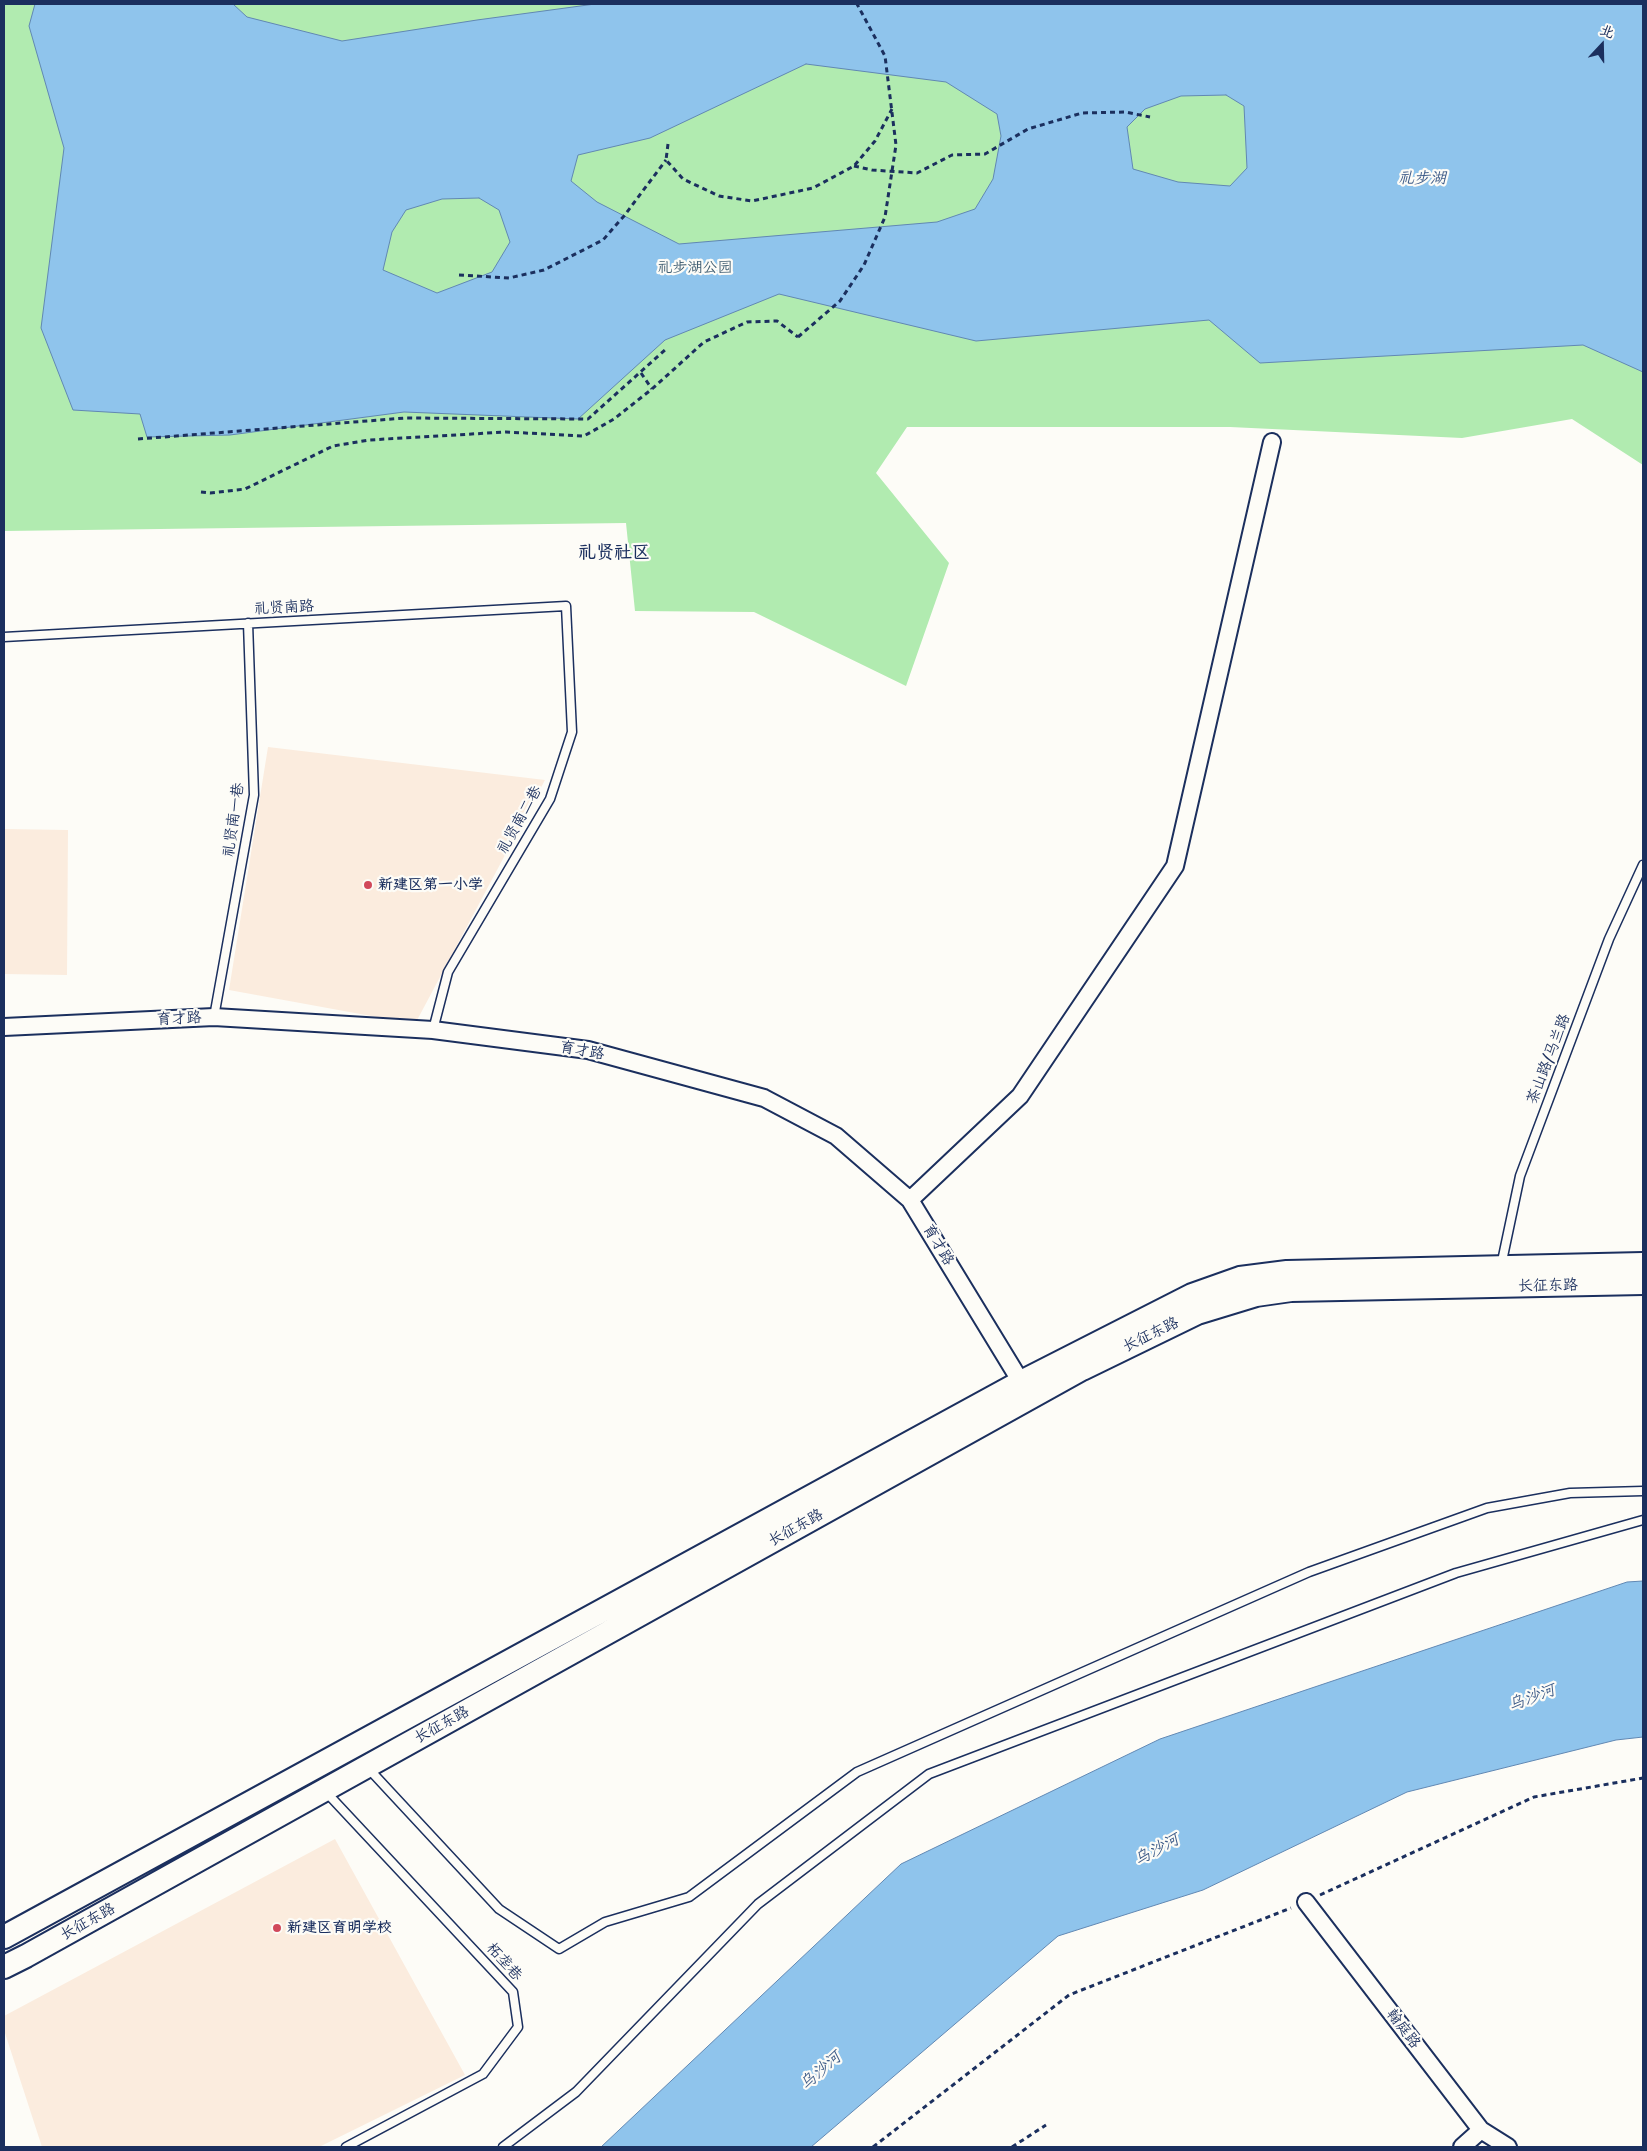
<!DOCTYPE html>
<html>
<head>
<meta charset="utf-8">
<style>
  body { margin:0 }
  #map { position:relative; width:1647px; height:2151px; overflow:hidden; background:#fdfcf7; font-family:"Shantell Sans","LXGW WenKai TC",sans-serif }
  canvas { display:block }
  .frame { position:absolute; inset:0; border:5px solid #1b2f5e; pointer-events:none }
  .north { position:absolute; left:1577px; top:20px; width:50px; height:50px; -webkit-text-stroke:4px #fdfcf7; paint-order:stroke; rotate:21deg; font-size:14px; font-weight:700; line-height:20px; text-align:center; color:#1b2f5e }
  .north::after { content:''; display:block; margin:auto; width:18px; height:22px; background:#1b2f5e; clip-path:polygon(50% 0,100% 100%,50% 72%,0 100%) }
</style>
</head>
<body>
<div id="map">
<canvas width="1647" height="2151"></canvas>
<div class="frame"></div>
<div class="north">北</div>
</div>
<script>
const g = document.querySelector('canvas').getContext('2d');
g.lineJoin = 'round';
function fill(path, color) { g.fillStyle = color; g.fill(path, 'evenodd'); }
const toPath = rows => new Path2D(rows.map(r => 'M' + r).join(''));
function strokePath(path, color, width, dash) { g.strokeStyle = color; g.lineWidth = width; g.lineCap = dash ? 'butt' : 'round'; g.setLineDash(dash || []); g.stroke(path); }
function write(font, color, halo, rows, align = 'center') {
  g.font = font + ' "Shantell Sans","LXGW WenKai TC",sans-serif'; g.lineWidth = 4.5; g.setLineDash([]); g.textBaseline = 'middle'; g.strokeStyle = halo; g.fillStyle = color; for (const [text, x, y, turn = 0] of rows) {
    g.save(); g.translate(x, y); g.rotate((+turn || 0) * Math.PI / 180); g.textAlign = isNaN(turn) ? turn : align; if (halo) g.strokeText(text, 0, 0); g.fillText(text, 0, 0); g.restore();
  }
}
const built = toPath([
  [268,747,545,780,415,1024,229,990],
  [4,829,68,830,67,975,4,974],
  [335,1839,465,2075,319,2147,42,2147,4,2030,4,2016]
]);
const green = toPath([
  [4,4,1643,4,1643,465,1572,419,1462,438,1230,427,907,427,876,473,949,563,906,686,754,612,635,611,626,523,4,531]
]);
const water = toPath([
  [35,4,233,4,247,17,342,41,477,20,595,4,1643,4,1643,372,1583,345,1260,363,1209,320,976,341,779,294,665,340,578,419,404,412,230,435,147,437,140,414,73,410,41,328,64,148,29,26,35,4],
  [806,64,946,82,997,114,1001,136,993,179,975,209,937,222,679,244,597,202,571,181,578,155,650,138,806,64],
  [1226,95,1244,106,1247,168,1230,186,1178,182,1133,169,1127,127,1145,109,1181,96,1226,95],
  [479,198,499,210,510,242,492,272,437,293,383,270,392,232,406,210,442,199,479,198],
  [1643,1581,1643,1737,1616,1740,1407,1792,1203,1890,1058,1936,811,2147,601,2147,901,1864,1160,1739,1627,1582,1643,1581]
]);
const path = toPath([
  [668,144,666,160,683,179,719,196,752,201,813,188,854,166,875,141,892,109],
  [854,166,872,170,917,173,952,155,985,154,1028,129,1082,113,1125,112,1150,117],
  [459,275,509,278,544,270,603,240,624,216,666,160],
  [641,373,652,389],
  [138,439,405,418,588,419,665,350],
  [201,492,210,493,245,489,333,446,369,440,506,432,584,436,614,419,652,389,704,342,747,322,777,321,798,337],
  [1320,1895,1534,1797,1643,1778],
  [873,2147,1069,1995,1291,1908],
  [1012,2147,1046,2125]
]);
const service = toPath([
  [4,637,566,606,572,732,550,799,448,972,433,1030],
  [214,1017,254,795,248,623],
  [1501,1266,1520,1176,1609,939,1643,865],
  [368,1768,499,1909,559,1949,605,1922,689,1897,857,1772,1309,1572,1487,1508,1570,1493,1643,1491],
  [326,1792,513,1992,518,2027,483,2074,346,2147],
  [503,2147,576,2092,758,1904,929,1774,1456,1573,1643,1520]
]);
const minor = toPath([
  [4,1027,214,1017,433,1030,588,1050,764,1098,836,1136,910,1200,1021,1382],
  [910,1200,1020,1096,1175,866,1272,442],
  [1306,1902,1481,2130,1508,2147],
  [1462,2147,1481,2130]
]);
const secondary = toPath([
  [4,1937,1021,1382,1192,1295,1240,1278,1287,1272,1643,1264],
  [4,1967,26,1956,1082,1369,1197,1313,1256,1295,1291,1290,1643,1283]
]);
const pathBridge = toPath([
  [798,337,840,301,864,265,885,217,896,145,885,56,857,4]
]);
const markers = [
  [368,885,5,"#d1495b"],
  [277,1928,5,"#d1495b"]
];
const parkNames = [
  ["礼步湖公园",695,268]
];
const streetNames = [
  ["礼贤南路",284,608,-3],
  ["礼贤南一巷",234,820,-82],
  ["礼贤南二巷",520,820,-61],
  ["育才路",179,1019,-3],
  ["育才路",582,1051,10],
  ["茶山路/马兰路",1549,1059,-69],
  ["育才路",938,1245,59],
  ["长征东路",1548,1286,-1],
  ["长征东路",1151,1335,-26],
  ["长征东路",796,1528,-29],
  ["长征东路",442,1725,-29],
  ["长征东路",88,1922,-29],
  ["柘垄巷",504,1962,48],
  ["翰庭路",1403,2029,53]
];
const poiNames = [
  ["新建区第一小学",378,885],
  ["新建区育明学校",287,1928]
];
const waterNames = [
  ["礼步湖",1422,179],
  ["乌沙河",1532,1698,-20],
  ["乌沙河",1157,1850,-28],
  ["乌沙河",821,2071,-41]
];
const quarterNames = [
  ["礼贤社区",614,553]
];
fill(built, '#fbecde');
fill(green, '#b1ebb0');
fill(water, '#8fc4ec');
strokePath(water, '#6188b3', 1);
strokePath(service, '#1b2f5e', 11);
strokePath(minor, '#1b2f5e', 20);
strokePath(secondary, '#1b2f5e', 26);
strokePath(path, '#1b2f5e', 3, [5, 4]);
strokePath(service, '#fdfcf7', 8);
strokePath(minor, '#fdfcf7', 16);
strokePath(secondary, '#fdfcf7', 22);
strokePath(pathBridge, '#1b2f5e', 3, [5, 4]);
for (const [x, y, r, color] of markers) { const dot = new Path2D(); dot.arc(x, y, r, 0, 2 * Math.PI); g.fillStyle = color; g.fill(dot); strokePath(dot, '#fdfcf7', 2); }
write('15px', '#405e72', '#fdfcf7', parkNames);
write('15px', '#1b2f5e', '#fdfcf7', streetNames);
write('bold 15px', '#1b2f5e', '#fdfcf7', poiNames, 'left');
write('italic 16px', '#3e5c89', '#fdfcf7', waterNames);
write('bold 18px', '#1b2f5e', '#fdfcf7', quarterNames);
</script>
</body>
</html>
